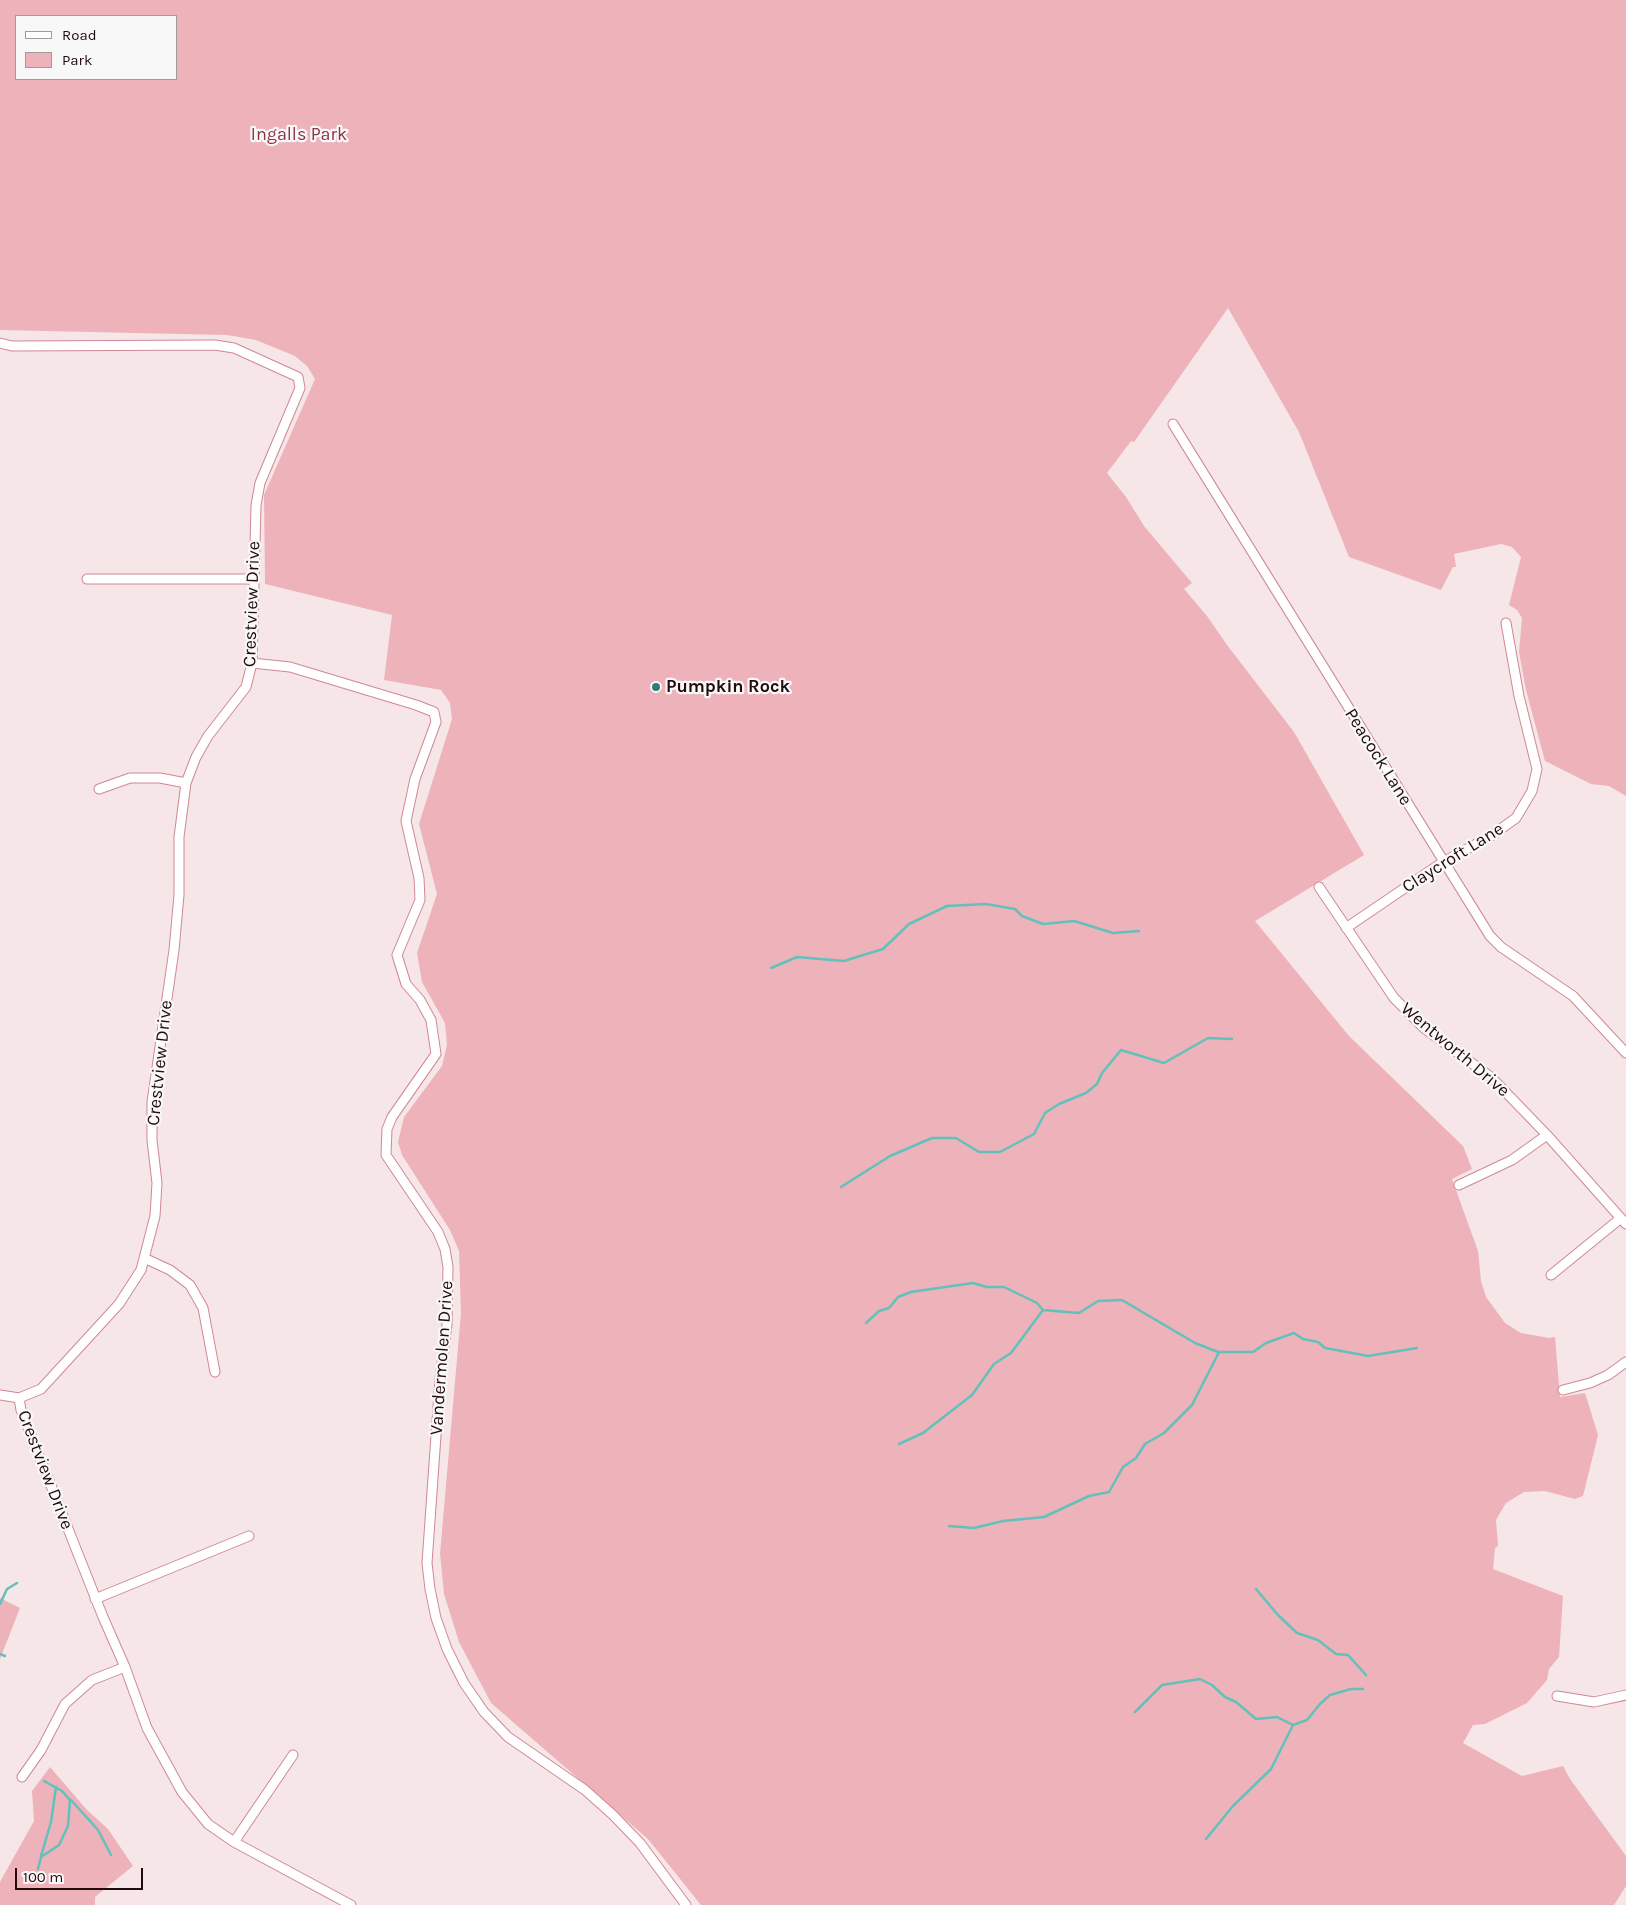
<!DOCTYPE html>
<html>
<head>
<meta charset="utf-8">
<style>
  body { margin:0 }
  #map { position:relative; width:1626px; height:1905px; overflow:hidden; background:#f6e6e8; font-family:Karla,sans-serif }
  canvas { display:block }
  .legend { position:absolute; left:15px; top:15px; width:162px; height:65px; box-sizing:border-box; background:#f8f8f8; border:1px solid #a3999b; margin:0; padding:6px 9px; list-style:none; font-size:15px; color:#230a0f }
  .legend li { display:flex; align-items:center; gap:10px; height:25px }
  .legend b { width:25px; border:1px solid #a3999b }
  .scale { position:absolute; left:15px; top:1868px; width:128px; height:22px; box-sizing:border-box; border:2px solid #230a0f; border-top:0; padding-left:6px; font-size:15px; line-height:18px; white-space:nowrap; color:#230a0f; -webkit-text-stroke:4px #f8f8f8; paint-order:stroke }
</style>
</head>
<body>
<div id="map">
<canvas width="1626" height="1905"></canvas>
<ul class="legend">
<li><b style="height:6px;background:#fff"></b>Road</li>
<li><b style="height:14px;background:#eeb2ba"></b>Park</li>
</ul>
<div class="scale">100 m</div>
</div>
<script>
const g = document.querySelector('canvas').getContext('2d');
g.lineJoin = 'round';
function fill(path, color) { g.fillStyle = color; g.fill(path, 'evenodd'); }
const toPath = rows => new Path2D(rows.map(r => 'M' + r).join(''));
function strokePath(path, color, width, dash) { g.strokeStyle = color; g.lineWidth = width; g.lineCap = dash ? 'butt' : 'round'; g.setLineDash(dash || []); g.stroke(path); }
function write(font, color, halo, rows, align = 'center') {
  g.font = font + ' Karla,sans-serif'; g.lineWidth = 4.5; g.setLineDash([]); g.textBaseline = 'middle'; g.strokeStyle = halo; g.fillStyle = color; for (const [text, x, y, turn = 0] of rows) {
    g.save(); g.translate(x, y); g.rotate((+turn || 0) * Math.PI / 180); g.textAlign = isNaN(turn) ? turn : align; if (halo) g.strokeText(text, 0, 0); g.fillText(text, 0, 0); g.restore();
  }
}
const green = toPath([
  [0,0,1626,0,1626,796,1609,786,1591,784,1545,761,1526,690,1519,652,1522,618,1517,610,1509,605,1521,557,1512,547,1501,544,1454,554,1456,567,1453,567,1441,590,1349,557,1299,432,1228,308,1134,442,1131,441,1107,473,1126,497,1144,526,1192,583,1184,589,1207,616,1227,645,1294,732,1364,855,1255,921,1349,1036,1463,1146,1472,1169,1452,1179,1478,1251,1481,1281,1486,1297,1505,1323,1521,1333,1549,1338,1555,1337,1560,1397,1585,1393,1598,1435,1583,1496,1575,1499,1545,1491,1524,1492,1506,1503,1496,1520,1498,1546,1495,1548,1493,1569,1563,1596,1559,1657,1549,1669,1547,1680,1527,1703,1485,1724,1473,1725,1463,1743,1522,1776,1563,1766,1570,1779,1626,1856,1626,1886,1614,1905,701,1905,648,1839,491,1703,459,1642,444,1594,440,1554,461,1313,459,1251,450,1230,402,1155,398,1142,404,1117,442,1066,447,1045,445,1023,422,982,417,953,437,894,419,824,452,719,450,703,441,690,384,680,392,615,265,584,264,495,315,379,307,366,295,356,256,340,227,335,0,330],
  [16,16,176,16,176,79,16,79],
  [0,1598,20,1608,0,1659],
  [50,1767,87,1810,108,1829,133,1866,95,1897,95,1905,0,1905,0,1882,34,1821,32,1791]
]);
const stream = toPath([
  [771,968,797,957,844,961,883,949,909,924,947,906,986,904,1015,909,1022,916,1043,924,1074,921,1113,933,1139,931],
  [841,1187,890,1156,932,1138,956,1138,979,1152,1000,1152,1034,1134,1045,1113,1059,1104,1086,1093,1097,1084,1102,1073,1121,1050,1164,1063,1208,1038,1232,1039],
  [866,1323,879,1311,889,1308,898,1297,911,1292,973,1283,987,1287,1004,1287,1037,1303,1043,1310,1079,1313,1098,1301,1122,1300,1195,1343,1218,1352],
  [899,1444,923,1433,972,1395,994,1364,1011,1353,1043,1310],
  [949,1526,974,1528,1003,1521,1044,1517,1089,1496,1109,1492,1123,1467,1136,1458,1145,1444,1164,1433,1192,1405,1219,1352,1253,1352,1266,1343,1294,1333,1303,1339,1318,1342,1325,1348,1368,1356,1417,1348],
  [1256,1589,1278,1615,1297,1633,1318,1640,1336,1654,1348,1655,1366,1675],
  [0,1604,7,1589,17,1583],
  [0,1654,5,1656],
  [1135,1712,1162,1685,1200,1679,1212,1685,1225,1697,1236,1702,1256,1719,1277,1717,1293,1725],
  [71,1800,98,1830,111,1855],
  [1206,1839,1233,1806,1271,1769,1293,1725,1307,1720,1320,1704,1330,1695,1351,1689,1363,1689],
  [41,1856,51,1822,56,1787],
  [38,1869,41,1857,59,1845,68,1826,70,1800,62,1791,44,1781]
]);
const street = toPath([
  [0,343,12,346,215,345,234,348,298,377,300,388,260,483,256,505,252,663,246,687,208,736,196,757,186,783,179,837,179,895,174,950,152,1102,152,1140,157,1183,155,1216,141,1270,119,1304,41,1389,19,1398,21,1410,103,1617,125,1667,147,1728,182,1792,208,1824,234,1842,351,1905],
  [1173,424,1490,936,1501,947,1573,996,1626,1053],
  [87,579,254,579],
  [252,663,290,667,416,705,434,712,436,722,415,779,406,821,419,878,420,900,397,955,406,984,420,1000,431,1020,436,1054,392,1117,387,1129,386,1155,438,1232,445,1249,448,1267,447,1324,440,1379,427,1563,430,1589,436,1618,447,1649,464,1683,484,1712,508,1737,585,1790,613,1815,640,1843,686,1905],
  [99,789,130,778,160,778,186,783],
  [1319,887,1394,998,1424,1028,1492,1078,1547,1135,1626,1224],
  [1346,928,1443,862,1491,836,1516,818,1532,791,1537,769,1519,696,1506,623],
  [1459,1185,1512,1160,1547,1135],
  [144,1258,170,1270,190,1285,203,1308,215,1372],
  [1551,1275,1621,1218],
  [1563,1390,1590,1383,1608,1375,1626,1362],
  [0,1395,19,1398],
  [95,1599,249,1536],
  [1557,1696,1594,1702,1626,1695],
  [22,1777,41,1750,65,1704,92,1680,125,1667],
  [234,1842,293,1755]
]);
const markers = [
  [656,687,5,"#327a76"]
];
const parkNames = [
  ["Ingalls Park",299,135]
];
const streetNames = [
  ["Crestview Drive",252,604,-88],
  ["Peacock Lane",1378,757,58],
  ["Claycroft Lane",1453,858,-32],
  ["Wentworth Drive",1455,1050,40],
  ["Crestview Drive",160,1063,-84],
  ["Vandermolen Drive",442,1358,-86],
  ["Crestview Drive",45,1470,69]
];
const poiNames = [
  ["Pumpkin Rock",666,687]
];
fill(green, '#eeb2ba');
strokePath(stream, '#62c1bb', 2.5);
strokePath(street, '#d08893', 11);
strokePath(street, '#fff', 9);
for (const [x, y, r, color] of markers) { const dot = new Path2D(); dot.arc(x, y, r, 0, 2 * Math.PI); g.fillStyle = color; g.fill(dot); strokePath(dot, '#f8f8f8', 2); }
write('18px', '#8c3447', '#f8f8f8', parkNames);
write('18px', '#230a0f', '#f8f8f8', streetNames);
write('bold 18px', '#230a0f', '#f8f8f8', poiNames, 'left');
</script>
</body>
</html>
